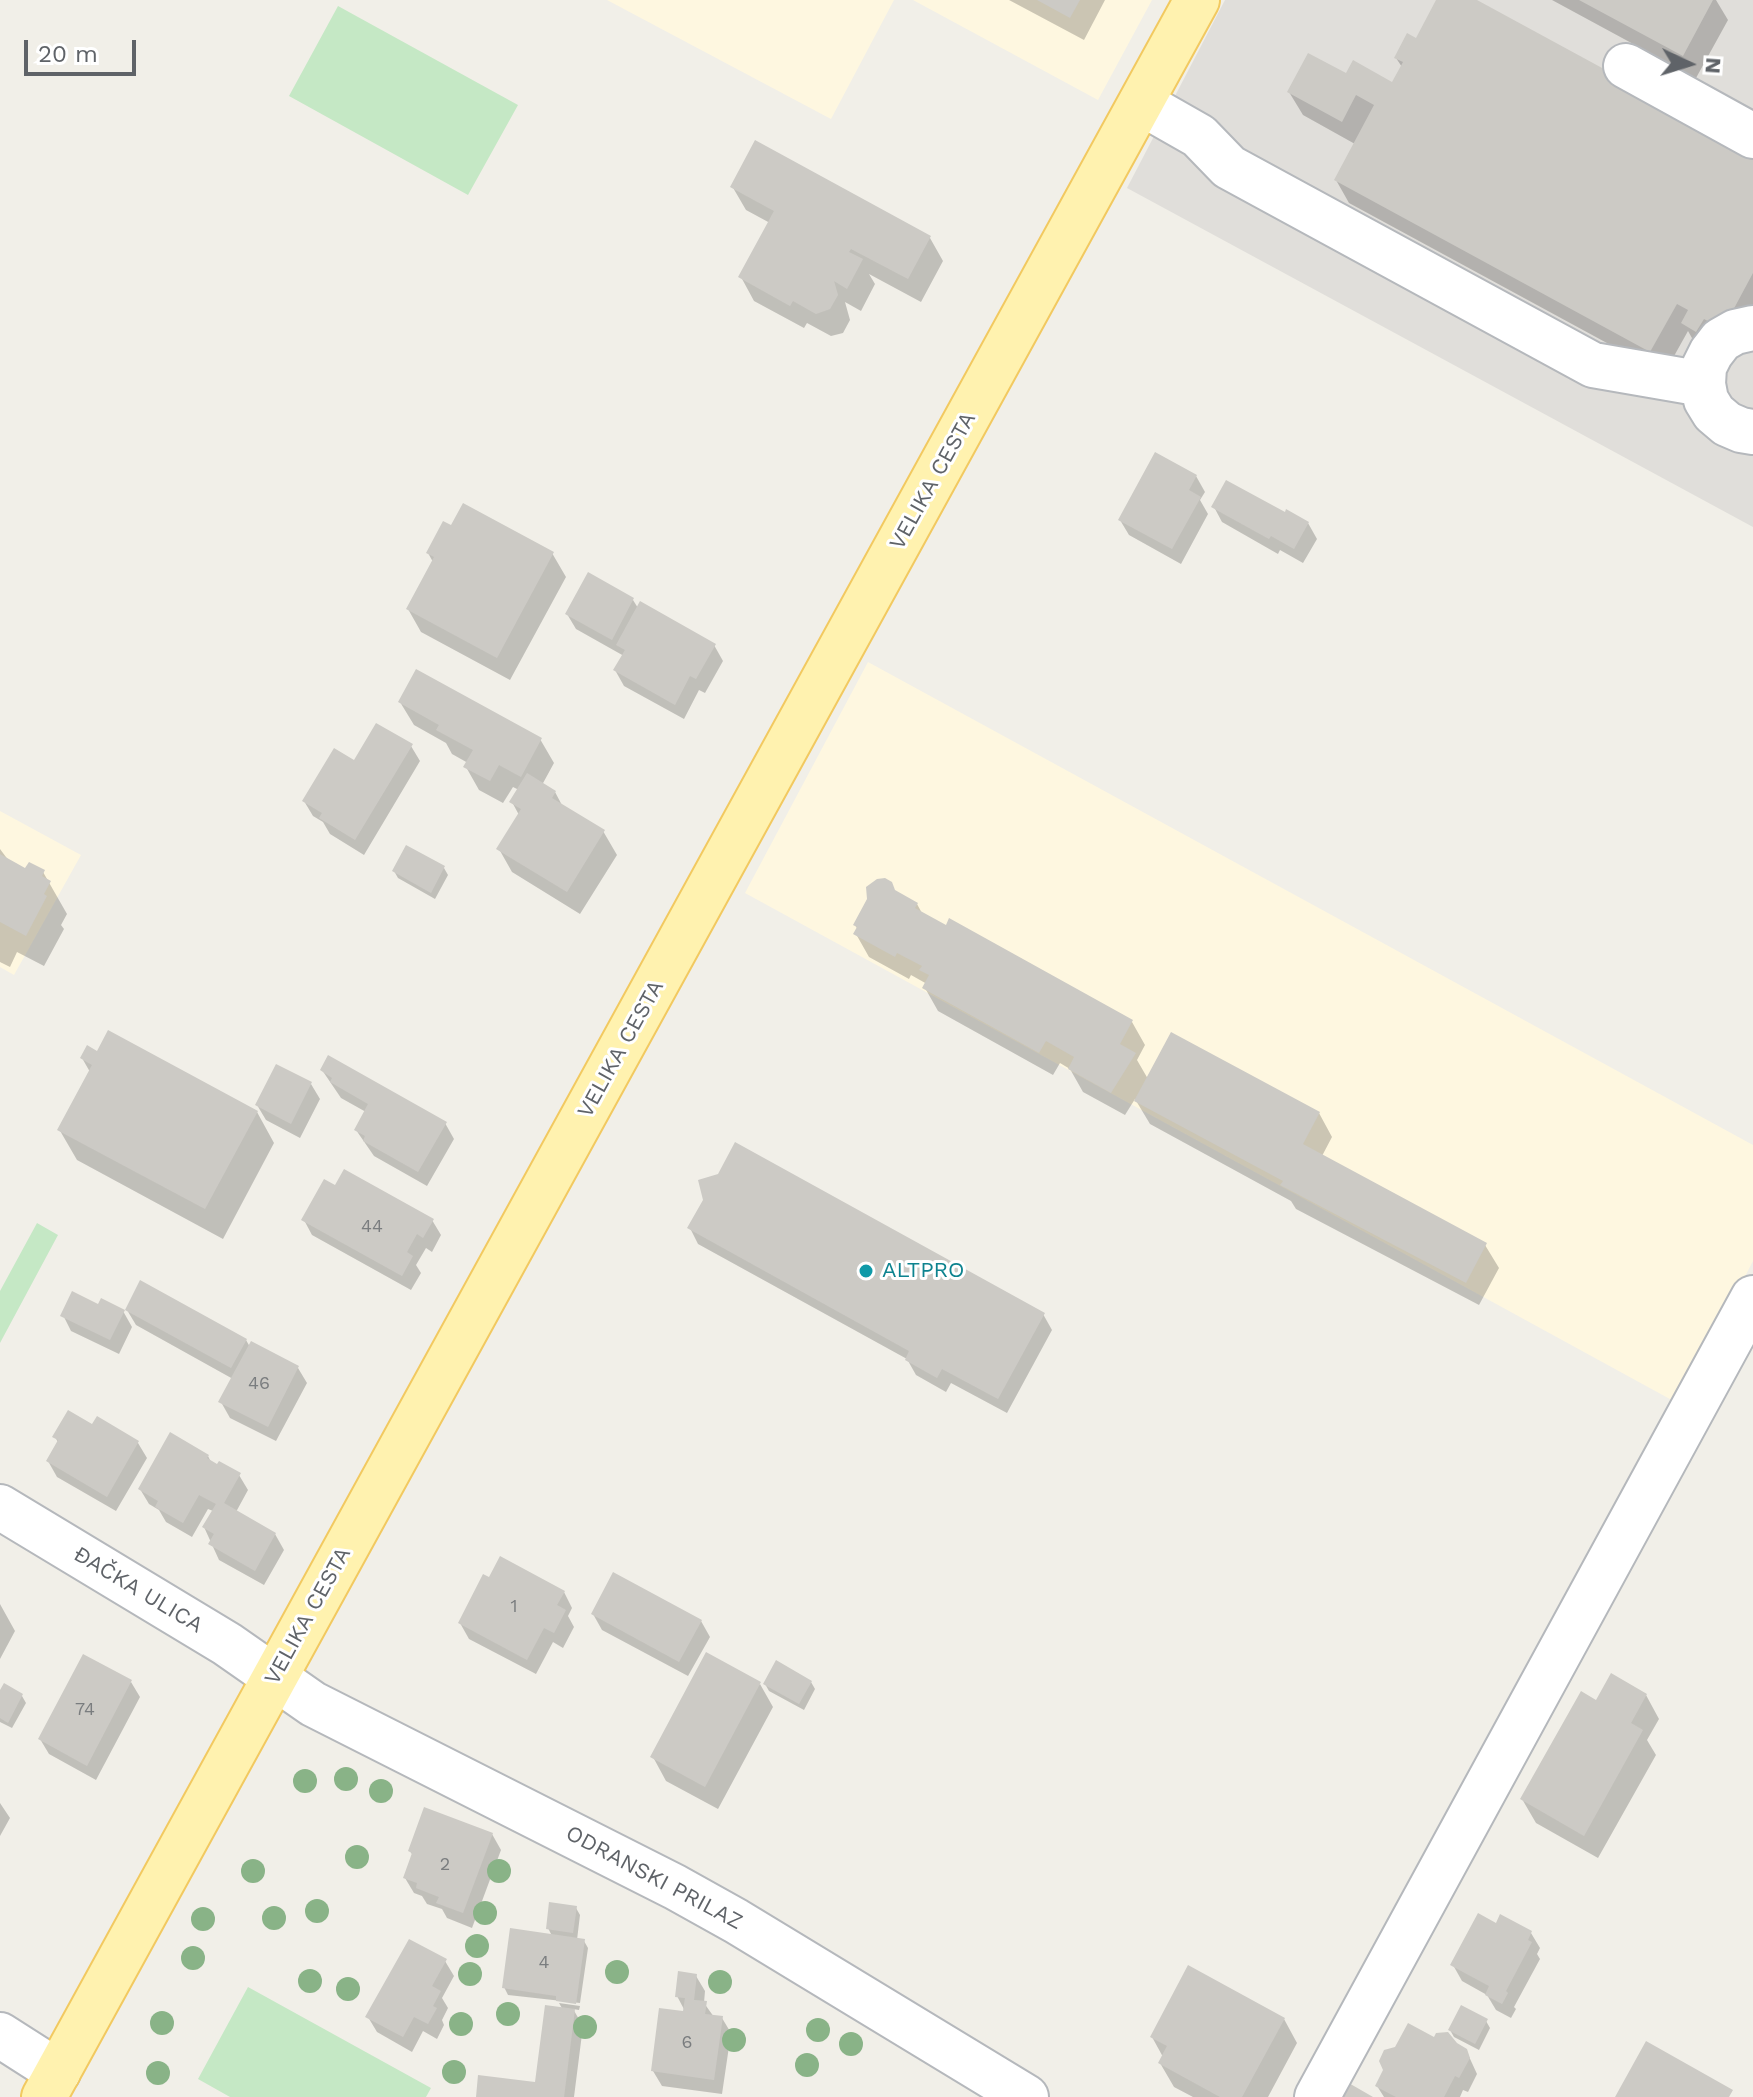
<!DOCTYPE html>
<html>
<head>
<meta charset="utf-8">
<style>
  body { margin:0 }
  #map { position:relative; width:1753px; height:2097px; overflow:hidden; background:#f1efe8; font-family:"Work Sans",sans-serif }
  canvas { display:block }
  .north { position:absolute; left:1649px; top:24px; width:80px; height:80px; -webkit-text-stroke:6px #fff; paint-order:stroke; rotate:94deg; font-size:22px; font-weight:700; line-height:32px; text-align:center; color:#5f6368 }
  .north::after { content:''; display:block; margin:auto; width:28px; height:36px; background:#5f6368; clip-path:polygon(50% 0,100% 100%,50% 72%,0 100%) }
  .scale { position:absolute; left:24px; top:40px; width:112px; height:36px; box-sizing:border-box; border:4px solid #5f6368; border-top:0; padding-left:10px; font-size:24px; line-height:28px; white-space:nowrap; color:#5f6368; -webkit-text-stroke:6px #fff; paint-order:stroke }
</style>
</head>
<body>
<div id="map">
<canvas width="1753" height="2097"></canvas>
<div class="north">N</div>
<div class="scale">20 m</div>
</div>
<script>
const g = document.querySelector('canvas').getContext('2d');
g.lineJoin = 'round';
function fill(path, color) { g.fillStyle = color; g.fill(path, 'evenodd'); }
const toPath = rows => new Path2D(rows.map(r => 'M' + r).join(''));
function strokePath(path, color, width, dash) { g.strokeStyle = color; g.lineWidth = width; g.lineCap = dash ? 'butt' : 'round'; g.setLineDash(dash || []); g.stroke(path); }
function write(font, color, halo, rows, align = 'center') {
  g.font = font + ' "Work Sans",sans-serif'; g.lineWidth = 6; g.setLineDash([]); g.textBaseline = 'middle'; g.strokeStyle = halo; g.fillStyle = color; for (const [text, x, y, turn = 0] of rows) {
    g.save(); g.translate(x, y); g.rotate((+turn || 0) * Math.PI / 180); g.textAlign = isNaN(turn) ? turn : align; if (halo) g.strokeText(text, 0, 0); g.fillText(text, 0, 0); g.restore();
  }
}
const commercial = toPath([
  [607,0,894,0,831,119],
  [913,0,1152,0,1098,100],
  [868,662,1753,1145,1753,1261,1679,1404,745,893],
  [0,811,81,855,14,975,0,967]
]);
const industrial = toPath([
  [1225,0,1753,0,1753,527,1127,188]
]);
const green = toPath([
  [338,6,518,105,468,195,289,96],
  [37,1223,58,1235,0,1343,0,1291],
  [248,1987,431,2088,426,2097,230,2097,198,2079]
]);
const shadow = toPath([
  [1009,0,1105,0,1084,40],
  [1439,0,1473,0,1753,152,1753,321,1697,347,1688,331,1664,374,1349,203,1336,180,1355,144,1303,115,1289,92,1347,76,1393,85,1402,67,1396,58,1416,41],
  [1552,0,1716,0,1728,20,1696,78],
  [732,186,930,238,943,261,921,302,869,274,875,284,861,311,845,302,850,320,843,333,831,336,807,323,804,328,754,301,741,277,770,223,746,210],
  [1196,476,1205,492,1200,500,1208,514,1181,564,1129,535,1120,520],
  [1214,507,1286,514,1308,523,1317,539,1303,563,1280,550,1278,554,1222,522],
  [428,553,552,553,566,577,510,680,421,632,408,609,433,562],
  [633,600,638,608,714,645,723,661,705,693,699,690,684,719,624,686,615,670,624,656,576,629,567,614],
  [400,702,540,739,554,763,542,785,555,792,563,807,603,831,617,855,580,914,512,872,499,849,519,815,512,802,519,790,513,787,503,803,479,790,466,767,468,763,452,754,446,743,414,725],
  [411,746,420,761,364,855,330,834,323,822,313,816,304,801,355,763],
  [0,849,9,861,26,871,43,872,67,914,61,925,64,929,44,966,17,952,10,967,0,962],
  [444,868,448,875,435,899,398,878,394,871],
  [895,892,917,904,923,915,1132,1022,1145,1045,1137,1060,1148,1079,1319,1113,1332,1137,1322,1156,1485,1245,1499,1268,1479,1305,1296,1209,1291,1201,1150,1124,1135,1099,1125,1115,1083,1092,1070,1069,1060,1063,1053,1075,938,1011,925,988,927,984,911,975,909,979,869,957,856,934,858,930,855,925],
  [82,1058,257,1112,274,1143,223,1239,77,1160,59,1129,90,1072],
  [322,1070,445,1123,454,1139,427,1186,374,1156,356,1130,366,1112,341,1098],
  [311,1084,320,1099,300,1138,266,1120,257,1105],
  [336,1187,432,1220,441,1235,432,1252,426,1248,416,1265,421,1273,411,1290,312,1235,304,1220],
  [690,1228,1043,1314,1052,1330,1007,1413,951,1383,946,1392,916,1375,907,1359,698,1244],
  [99,1307,123,1311,132,1327,119,1354,71,1331,63,1315],
  [127,1310,246,1340,250,1347,298,1368,307,1383,276,1441,230,1418,221,1402,233,1379,136,1325],
  [93,1427,138,1443,147,1458,116,1511,57,1477,48,1461,59,1444,55,1437],
  [208,1456,211,1462,239,1475,248,1490,236,1512,275,1534,284,1550,264,1585,219,1560,204,1527,213,1511,208,1509,192,1537,166,1522,159,1510,149,1504,140,1489],
  [564,1592,572,1608,568,1616,574,1627,563,1648,553,1642,536,1674,469,1639,460,1623],
  [0,1604,15,1631,0,1659],
  [593,1614,701,1621,710,1637,688,1676,602,1630],
  [131,1682,140,1697,96,1780,49,1754,40,1739],
  [811,1682,815,1689,804,1710,769,1691,765,1684],
  [760,1684,773,1707,718,1809,666,1781,653,1757],
  [0,1695,22,1696,26,1703,12,1728,0,1722],
  [1646,1695,1659,1719,1647,1740,1656,1755,1598,1858,1536,1823,1522,1799,1597,1703],
  [0,1803,10,1818,0,1836],
  [492,1834,501,1850,472,1928,447,1918,442,1909,427,1904,422,1896,414,1893,405,1878,413,1856,410,1851],
  [576,1908,580,1915,577,1940,584,1941,588,1948,580,2003,508,1995,504,1987,552,1936,548,1928],
  [1497,1926,1531,1933,1540,1948,1537,1954,1540,1959,1514,2007,1516,2009,1511,2018,1496,2010,1487,1995,1462,1981,1453,1965],
  [445,1961,454,1976,442,1998,448,2008,442,2020,444,2025,437,2039,423,2031,412,2052,377,2032,368,2017],
  [696,1976,705,1991,704,2003,714,2017,722,2018,731,2033,722,2094,662,2086,653,2071,686,2013,677,1996],
  [559,2003,580,2006,579,2010,573,2009,583,2026,574,2097,478,2097,537,2085,563,2010],
  [1284,2019,1297,2043,1268,2097,1193,2097,1174,2087,1160,2063,1163,2057,1152,2037],
  [1486,2021,1490,2028,1479,2050,1454,2037,1450,2030],
  [1457,2047,1466,2050,1477,2074,1468,2092,1463,2090,1460,2097,1384,2097,1377,2086]
]);
const building = toPath([
  [1037,0,1080,0,1070,18],
  [1436,0,1477,0,1753,150,1753,273,1723,329,1704,319,1696,332,1681,323,1688,310,1677,304,1650,352,1334,180,1374,105,1356,95,1342,122,1287,92,1308,53,1346,73,1353,60,1392,82,1403,62,1394,58,1407,33,1416,38],
  [1579,0,1713,0,1683,56],
  [755,140,931,236,908,279,851,249,849,252,863,259,847,289,834,281,838,295,830,309,816,314,793,301,790,306,738,277,774,211,730,187],
  [1155,452,1197,475,1189,490,1201,497,1172,549,1118,520],
  [1226,480,1285,512,1286,509,1309,522,1294,549,1271,536,1269,539,1211,507],
  [463,503,554,552,497,658,406,609,434,557,426,553,443,521,451,525],
  [588,572,634,598,612,640,565,614],
  [640,601,716,644,696,679,690,676,675,705,613,670,625,650,616,645],
  [416,669,542,738,521,777,499,765,490,781,463,767,473,750,436,730,439,725,398,702],
  [376,723,413,744,355,840,319,818,322,813,302,801,334,748,354,760],
  [527,773,556,791,552,798,605,830,567,892,496,849,521,809,509,802],
  [406,845,445,866,431,893,392,871],
  [0,854,25,868,29,862,45,870,42,876,51,881,44,894,47,896,26,936,0,922],
  [885,878,892,882,895,890,918,903,915,908,946,925,949,918,1133,1020,1120,1044,1136,1053,1111,1093,1068,1069,1074,1057,1046,1041,1039,1053,922,988,929,975,919,970,922,966,897,953,895,957,853,934,857,927,853,925,867,899,866,887,877,879],
  [108,1030,258,1111,205,1209,57,1130,92,1065,80,1058,87,1045,97,1051],
  [1171,1032,1320,1112,1303,1144,1487,1243,1466,1283,1280,1185,1283,1181,1134,1101],
  [328,1055,447,1122,418,1172,363,1141,365,1136,354,1130,368,1104,330,1082,332,1078,320,1070],
  [276,1064,312,1082,291,1124,255,1105],
  [735,1142,1045,1313,998,1399,942,1369,937,1378,905,1360,909,1351,687,1228,703,1200,698,1180,718,1174],
  [344,1169,434,1219,423,1238,417,1234,407,1252,413,1256,402,1276,301,1220,324,1179,335,1185],
  [140,1280,247,1339,231,1368,125,1310],
  [72,1291,98,1304,101,1298,125,1310,110,1340,60,1316],
  [251,1341,299,1366,268,1427,218,1402],
  [68,1410,92,1424,97,1416,139,1441,107,1497,46,1461,58,1440,52,1437],
  [170,1432,209,1455,207,1458,217,1464,219,1461,241,1473,224,1503,276,1533,255,1571,208,1544,214,1534,202,1527,216,1504,199,1495,183,1523,155,1507,158,1501,138,1489],
  [500,1556,565,1591,557,1605,566,1610,554,1633,544,1628,527,1660,458,1623,483,1574,489,1577],
  [613,1572,702,1620,679,1662,591,1614],
  [706,1652,761,1682,705,1787,650,1757],
  [83,1654,132,1680,87,1766,38,1739],
  [776,1660,812,1681,799,1704,763,1684],
  [1611,1673,1647,1694,1631,1723,1643,1730,1584,1836,1520,1799,1581,1691,1596,1700],
  [4,1683,23,1694,8,1723,0,1718,0,1690],
  [424,1807,493,1833,463,1913,436,1903,439,1897,416,1888,417,1883,403,1878,412,1853,408,1851],
  [549,1902,577,1906,573,1933,546,1929],
  [1478,1913,1496,1923,1500,1914,1532,1931,1528,1940,1532,1942,1506,1991,1508,1993,1502,2004,1485,1995,1489,1986,1450,1965],
  [510,1928,585,1939,576,2004,556,2001,556,1996,502,1988],
  [409,1939,447,1959,432,1986,441,1991,433,2006,437,2008,428,2024,414,2017,403,2037,365,2017],
  [1188,1965,1285,2018,1242,2097,1220,2097,1158,2063,1167,2046,1150,2037],
  [678,1971,697,1974,694,2000,707,2001,705,2014,723,2016,714,2080,651,2071,659,2008,683,2011,685,1998,675,1997],
  [545,2005,575,2009,564,2097,476,2097,478,2075,535,2082],
  [1461,2005,1488,2019,1475,2044,1448,2030],
  [1408,2023,1434,2037,1436,2033,1448,2032,1457,2043,1467,2049,1470,2058,1459,2078,1455,2076,1444,2097,1396,2097,1375,2086,1383,2070,1379,2061,1384,2050,1395,2047],
  [1646,2041,1733,2090,1729,2097,1615,2097],
  [1347,2082,1373,2097,1339,2097]
]);
const minor = toPath([
  [1626,66,1753,136],
  [1141,103,1199,136,1229,167,1593,365,1703,384],
  [1753,328,1735,332,1721,340,1711,353,1704,367,1703,384,1706,400,1714,413,1727,424,1741,430,1753,432],
  [0,1507,227,1644,313,1704,675,1887,736,1921,1026,2097],
  [0,2035,58,2072],
  [1317,2097,1753,1298]
]);
const major = toPath([
  [44,2097,1197,0]
]);
const trees = [
  [346,1779],
  [305,1781],
  [381,1791],
  [357,1857],
  [253,1871],
  [499,1871],
  [317,1911],
  [485,1913],
  [274,1918],
  [203,1919],
  [477,1946],
  [193,1958],
  [617,1972],
  [470,1974],
  [310,1981],
  [720,1982],
  [348,1989],
  [508,2014],
  [162,2023],
  [461,2024],
  [585,2027],
  [818,2030],
  [734,2040],
  [851,2044],
  [807,2065],
  [454,2072],
  [158,2073]
];
const markers = [
  [866,1271,8,"#0f9aa8"]
];
const numberNames = [
  ["44",372,1227],
  ["46",259,1384],
  ["1",514,1607],
  ["74",85,1710],
  ["2",445,1865],
  ["4",544,1963],
  ["6",687,2043]
];
const streetNames = [
  ["VELIKA CESTA",933,481,-61],
  ["VELIKA CESTA",621,1049,-61],
  ["ĐAČKA ULICA",138,1590,31],
  ["VELIKA CESTA",308,1616,-61],
  ["ODRANSKI PRILAZ",654,1878,28]
];
const cultureNames = [
  ["ALTPRO",882,1271]
];
fill(commercial, '#fef7e0');
fill(industrial, '#e0deda');
fill(green, '#c5e8c5');
fill(shadow, '#0003');
fill(building, '#cccac5');
strokePath(minor, '#b5b8bc', 48);
strokePath(major, '#f2c960', 48);
strokePath(minor, '#fff', 44);
strokePath(major, '#fff2af', 44);
g.fillStyle = '#89b387';
for (const [x, y] of trees) { g.beginPath(); g.arc(x, y, 12, 0, 2 * Math.PI); g.fill(); }
for (const [x, y, r, color] of markers) { const dot = new Path2D(); dot.arc(x, y, r, 0, 2 * Math.PI); g.fillStyle = color; g.fill(dot); strokePath(dot, '#fff', 3); }
write('18px', '#7a7d7f', null, numberNames);
write('22px', '#5f6368', '#fff', streetNames);
write('22px', '#0d838f', '#fff', cultureNames, 'left');
</script>
</body>
</html>
